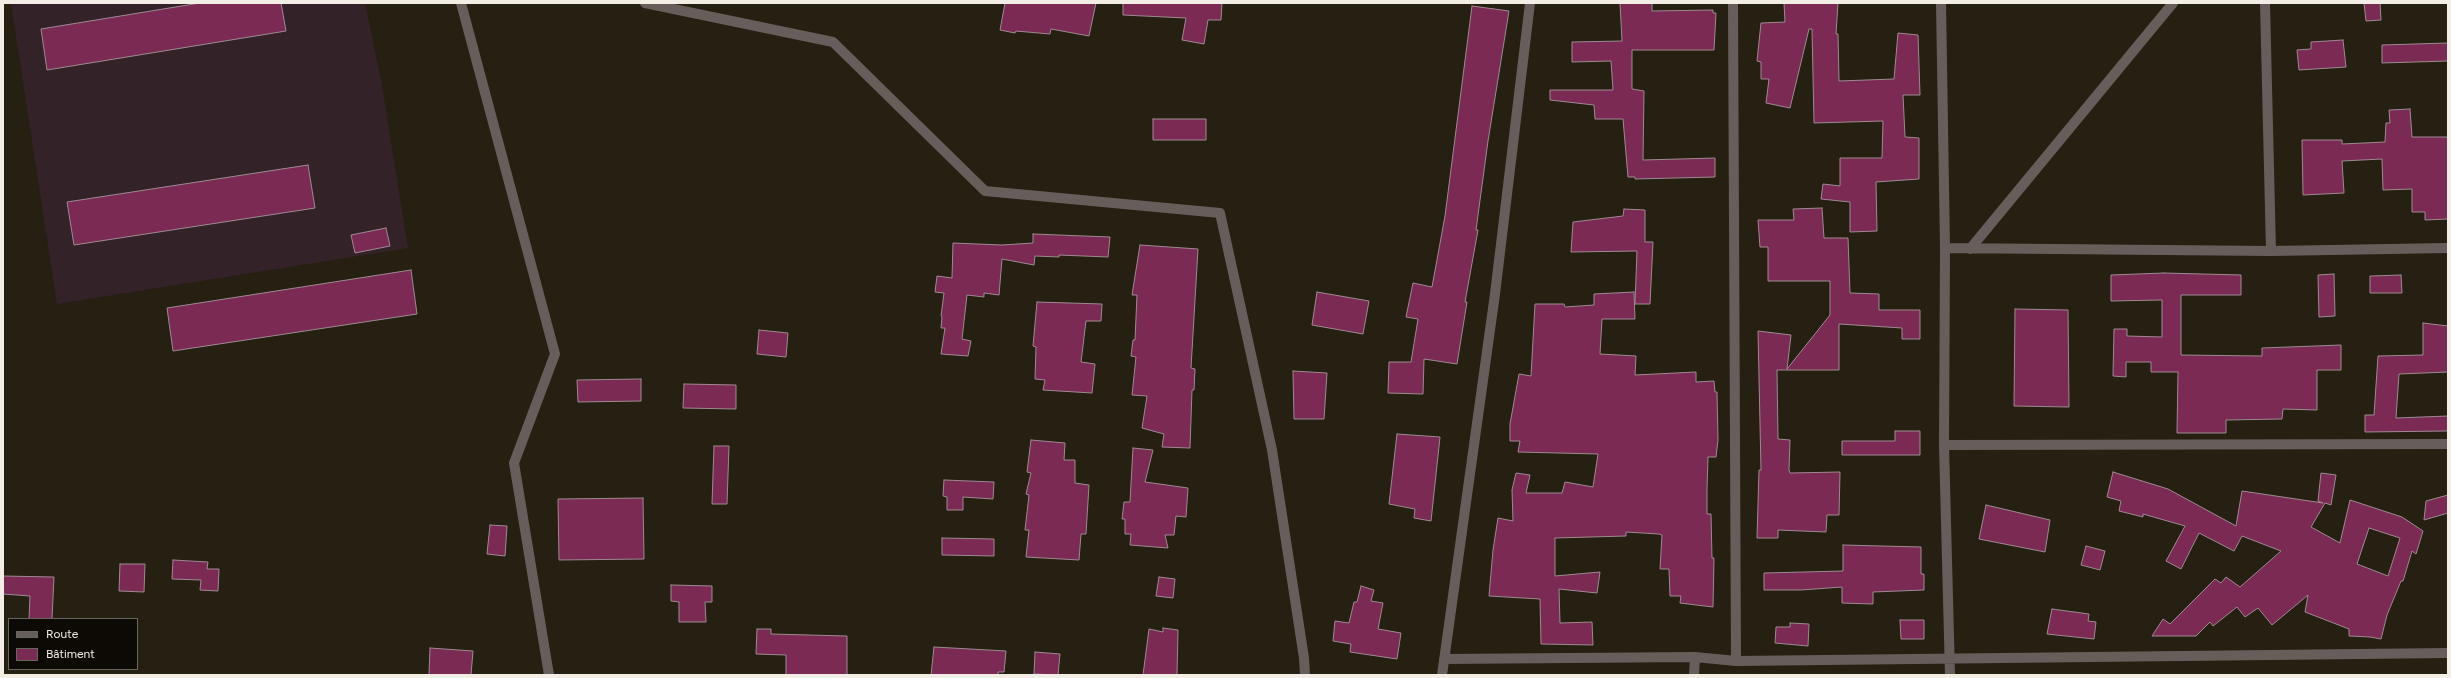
<!DOCTYPE html>
<html>
<head>
<meta charset="utf-8">
<style>
  body { margin:0 }
  #map { position:relative; width:2451px; height:678px; overflow:hidden; background:#262012; font-family:Figtree,sans-serif }
  canvas { display:block }
  .frame { position:absolute; inset:0; border:4px solid #f3eee5; pointer-events:none }
  .legend { position:absolute; left:8px; top:618px; width:130px; height:52px; box-sizing:border-box; background:#0d0a05; border:1px solid #69655f; margin:0; padding:5px 7px; list-style:none; font-size:12px; color:#f3eee5 }
  .legend li { display:flex; align-items:center; gap:8px; height:20px }
  .legend b { width:20px; border:1px solid #69655f }
</style>
</head>
<body>
<div id="map">
<canvas width="2451" height="678"></canvas>
<div class="frame"></div>
<ul class="legend">
<li><b style="height:5px;background:#675e5c"></b>Route</li>
<li><b style="height:11px;background:#7a2a53"></b>Bâtiment</li>
</ul>
</div>
<script>
const g = document.querySelector('canvas').getContext('2d');
g.lineJoin = 'round';
function fill(path, color) { g.fillStyle = color; g.fill(path, 'evenodd'); }
const toPath = rows => new Path2D(rows.map(r => 'M' + r).join(''));
function strokePath(path, color, width, dash) { g.strokeStyle = color; g.lineWidth = width; g.lineCap = dash ? 'butt' : 'round'; g.setLineDash(dash || []); g.stroke(path); }
const industrial = toPath([
  [11,3,365,3,381,80,408,248,57,304]
]);
const building = toPath([
  [200,3,281,3,286,31,47,70,41,29,200,3],
  [1005,3,1096,3,1089,36,1051,29,1050,34,1016,31,1015,33,1000,30,1005,3],
  [1123,3,1222,3,1221,20,1208,20,1204,44,1182,40,1186,18,1123,15,1123,3],
  [1620,3,1652,3,1652,11,1713,10,1713,13,1716,13,1714,50,1632,50,1632,89,1644,91,1643,160,1715,158,1715,177,1635,179,1635,177,1628,177,1623,119,1595,119,1594,105,1550,100,1550,90,1613,90,1611,61,1572,62,1572,42,1622,41,1620,3],
  [1784,3,1838,3,1836,34,1838,34,1839,81,1894,79,1898,33,1918,35,1920,95,1903,95,1905,137,1919,138,1919,179,1876,182,1877,231,1850,232,1850,202,1821,199,1823,184,1840,186,1840,158,1882,158,1883,121,1814,123,1812,29,1809,29,1790,108,1766,103,1769,79,1761,79,1761,62,1757,61,1761,23,1785,22,1784,3],
  [2364,3,2380,3,2381,20,2366,21,2364,3],
  [1472,6,1509,11,1488,141,1476,230,1478,230,1465,302,1467,302,1457,364,1424,359,1423,394,1388,393,1389,362,1411,362,1418,319,1406,317,1413,283,1432,287,1445,216,1472,6],
  [2343,40,2346,67,2299,70,2297,50,2311,49,2311,42,2343,40],
  [2448,43,2448,61,2382,63,2382,45,2448,43],
  [2410,109,2412,137,2448,137,2448,219,2425,220,2425,212,2412,212,2412,189,2383,190,2382,159,2342,161,2344,193,2303,195,2302,140,2342,140,2342,144,2385,142,2386,123,2390,123,2389,110,2410,109],
  [1153,119,1206,119,1206,140,1153,140,1153,119],
  [308,165,315,208,74,245,67,202,308,165],
  [1822,208,1824,238,1848,238,1850,293,1879,294,1879,310,1920,310,1920,339,1902,339,1902,328,1839,324,1839,370,1777,370,1778,439,1790,440,1789,470,1790,473,1840,472,1839,515,1827,515,1826,532,1778,530,1778,538,1757,538,1759,470,1761,470,1758,331,1791,335,1787,369,1830,315,1830,281,1768,281,1768,247,1760,247,1758,220,1794,220,1793,209,1822,208],
  [1624,209,1645,210,1645,242,1653,242,1650,304,1635,304,1637,251,1571,252,1573,222,1623,216,1624,209],
  [386,228,390,246,355,253,351,235,386,228],
  [1033,234,1110,237,1108,257,1059,255,1059,257,1035,256,1034,265,1002,259,999,295,984,293,984,297,967,295,962,339,971,341,968,356,941,354,945,328,941,328,942,317,941,316,944,293,935,292,937,276,952,278,953,243,1002,245,1033,243,1033,234],
  [1140,245,1198,249,1191,368,1195,369,1194,390,1192,390,1190,448,1162,447,1164,434,1142,428,1147,396,1132,395,1136,357,1131,356,1133,340,1135,340,1137,295,1132,295,1140,245],
  [411,270,417,314,173,351,167,308,411,270],
  [2164,273,2241,275,2241,295,2181,295,2181,355,2262,356,2262,348,2341,345,2341,370,2317,370,2317,410,2283,409,2282,419,2226,420,2226,433,2177,433,2178,372,2151,372,2151,362,2126,362,2126,377,2113,376,2114,329,2127,329,2127,336,2162,337,2162,300,2111,301,2111,275,2164,273],
  [2334,274,2335,316,2319,317,2318,275,2334,274],
  [2401,275,2402,293,2370,293,2370,276,2401,275],
  [1317,292,1369,301,1363,334,1312,325,1317,292],
  [1634,292,1635,319,1602,319,1600,354,1636,356,1635,375,1696,372,1696,382,1714,381,1715,392,1717,392,1718,440,1716,457,1708,457,1707,489,1707,514,1711,514,1712,558,1714,558,1713,607,1680,603,1681,596,1670,596,1669,569,1660,569,1662,535,1659,534,1626,532,1626,536,1555,538,1555,576,1600,572,1597,593,1559,589,1560,623,1592,622,1593,645,1541,644,1540,599,1489,596,1493,550,1498,518,1513,521,1512,490,1516,473,1530,475,1526,493,1562,493,1565,482,1593,487,1598,454,1518,452,1520,441,1510,441,1510,424,1519,374,1531,376,1535,304,1564,304,1565,307,1594,305,1594,294,1634,292],
  [1037,302,1102,304,1101,321,1086,321,1081,362,1095,364,1092,393,1043,390,1045,380,1035,379,1036,347,1033,346,1037,302],
  [2015,309,2068,310,2069,407,2014,406,2015,309],
  [2423,323,2448,326,2448,372,2399,374,2396,418,2448,416,2448,431,2365,432,2365,415,2374,415,2378,356,2423,355,2423,323],
  [759,330,788,333,786,357,757,354,759,330],
  [1293,371,1327,373,1324,419,1294,419,1293,371],
  [641,379,641,401,578,402,577,380,641,379],
  [684,384,736,385,736,409,683,408,684,384],
  [1895,431,1920,431,1920,455,1842,455,1842,441,1895,441,1895,431],
  [1397,434,1440,437,1431,521,1414,518,1415,509,1389,504,1397,434],
  [1031,440,1065,443,1064,460,1075,460,1075,483,1089,485,1086,534,1081,534,1079,560,1026,557,1029,530,1025,530,1029,495,1026,494,1031,473,1027,472,1031,440],
  [714,446,729,446,727,504,712,504,714,446],
  [1133,448,1153,450,1145,482,1188,488,1186,517,1176,516,1174,535,1165,535,1168,548,1130,545,1131,534,1125,534,1125,519,1122,519,1124,502,1130,502,1133,448],
  [2113,472,2168,489,2236,526,2242,491,2323,503,2318,501,2321,473,2336,475,2331,505,2325,503,2311,527,2340,543,2350,500,2402,517,2423,531,2416,554,2412,551,2403,581,2401,581,2387,615,2381,639,2370,637,2349,636,2349,629,2305,612,2308,595,2272,625,2258,608,2245,617,2237,607,2213,626,2210,622,2196,636,2152,636,2163,619,2170,624,2215,579,2221,583,2226,577,2240,587,2281,551,2242,536,2234,551,2199,533,2181,569,2166,561,2185,526,2143,514,2143,517,2119,511,2121,501,2107,497,2113,472],
  [2369,528,2400,538,2388,576,2357,564,2369,528],
  [944,480,994,482,993,499,963,497,963,510,947,510,947,497,943,496,944,480],
  [2448,495,2448,513,2424,520,2426,501,2448,495],
  [643,498,644,559,559,560,558,499,643,498],
  [1986,505,2050,520,2045,552,1979,539,1986,505],
  [490,525,507,526,505,556,487,554,490,525],
  [942,538,994,539,994,556,942,555,942,538],
  [1843,545,1921,547,1921,574,1924,574,1924,590,1873,592,1873,604,1842,603,1842,587,1801,590,1764,590,1764,573,1843,571,1843,545],
  [2086,546,2105,551,2100,570,2081,565,2086,546],
  [173,560,208,562,207,569,219,569,218,591,200,590,201,580,172,579,173,560],
  [120,564,145,564,144,592,119,591,120,564],
  [3,576,54,577,52,619,29,619,30,596,3,594,3,576],
  [1159,577,1175,579,1173,598,1156,596,1159,577],
  [671,585,712,586,712,602,705,602,706,622,679,622,679,602,671,601,671,585],
  [1361,586,1374,590,1371,601,1383,603,1378,629,1401,633,1397,659,1350,652,1351,644,1333,641,1335,621,1349,623,1354,602,1357,602,1361,586],
  [2052,609,2089,614,2088,621,2096,622,2094,639,2047,634,2052,609],
  [1900,620,1924,620,1924,639,1901,639,1900,620],
  [1790,623,1809,624,1808,646,1775,643,1776,627,1790,627,1790,623],
  [1163,628,1178,630,1177,675,1143,675,1149,629,1163,632,1163,628],
  [757,629,771,629,771,634,847,636,847,675,786,675,786,655,756,654,757,629],
  [934,647,1006,651,1004,672,998,672,998,675,931,675,934,647],
  [430,648,473,651,471,675,429,675,430,648],
  [1035,652,1060,654,1058,675,1034,674,1035,652]
]);
const minor = toPath([
  [461,3,555,354,514,463,549,675],
  [645,3,833,42,985,191,1220,213,1272,450,1304,658,1305,675],
  [1733,3,1736,661],
  [1941,3,1945,248,1944,445,1950,675],
  [2265,3,2271,251],
  [1945,248,2271,251,2448,248],
  [1970,249,2173,3],
  [1944,445,2448,444],
  [1444,659,1695,657,1736,661,2448,653],
  [1442,675,1495,294,1530,3],
  [1694,675,1695,657]
]);
fill(industrial, '#342229');
fill(building, '#7a2a53');
strokePath(building, '#9e8a92', 1);
strokePath(minor, '#675e5c', 10);
</script>
</body>
</html>
